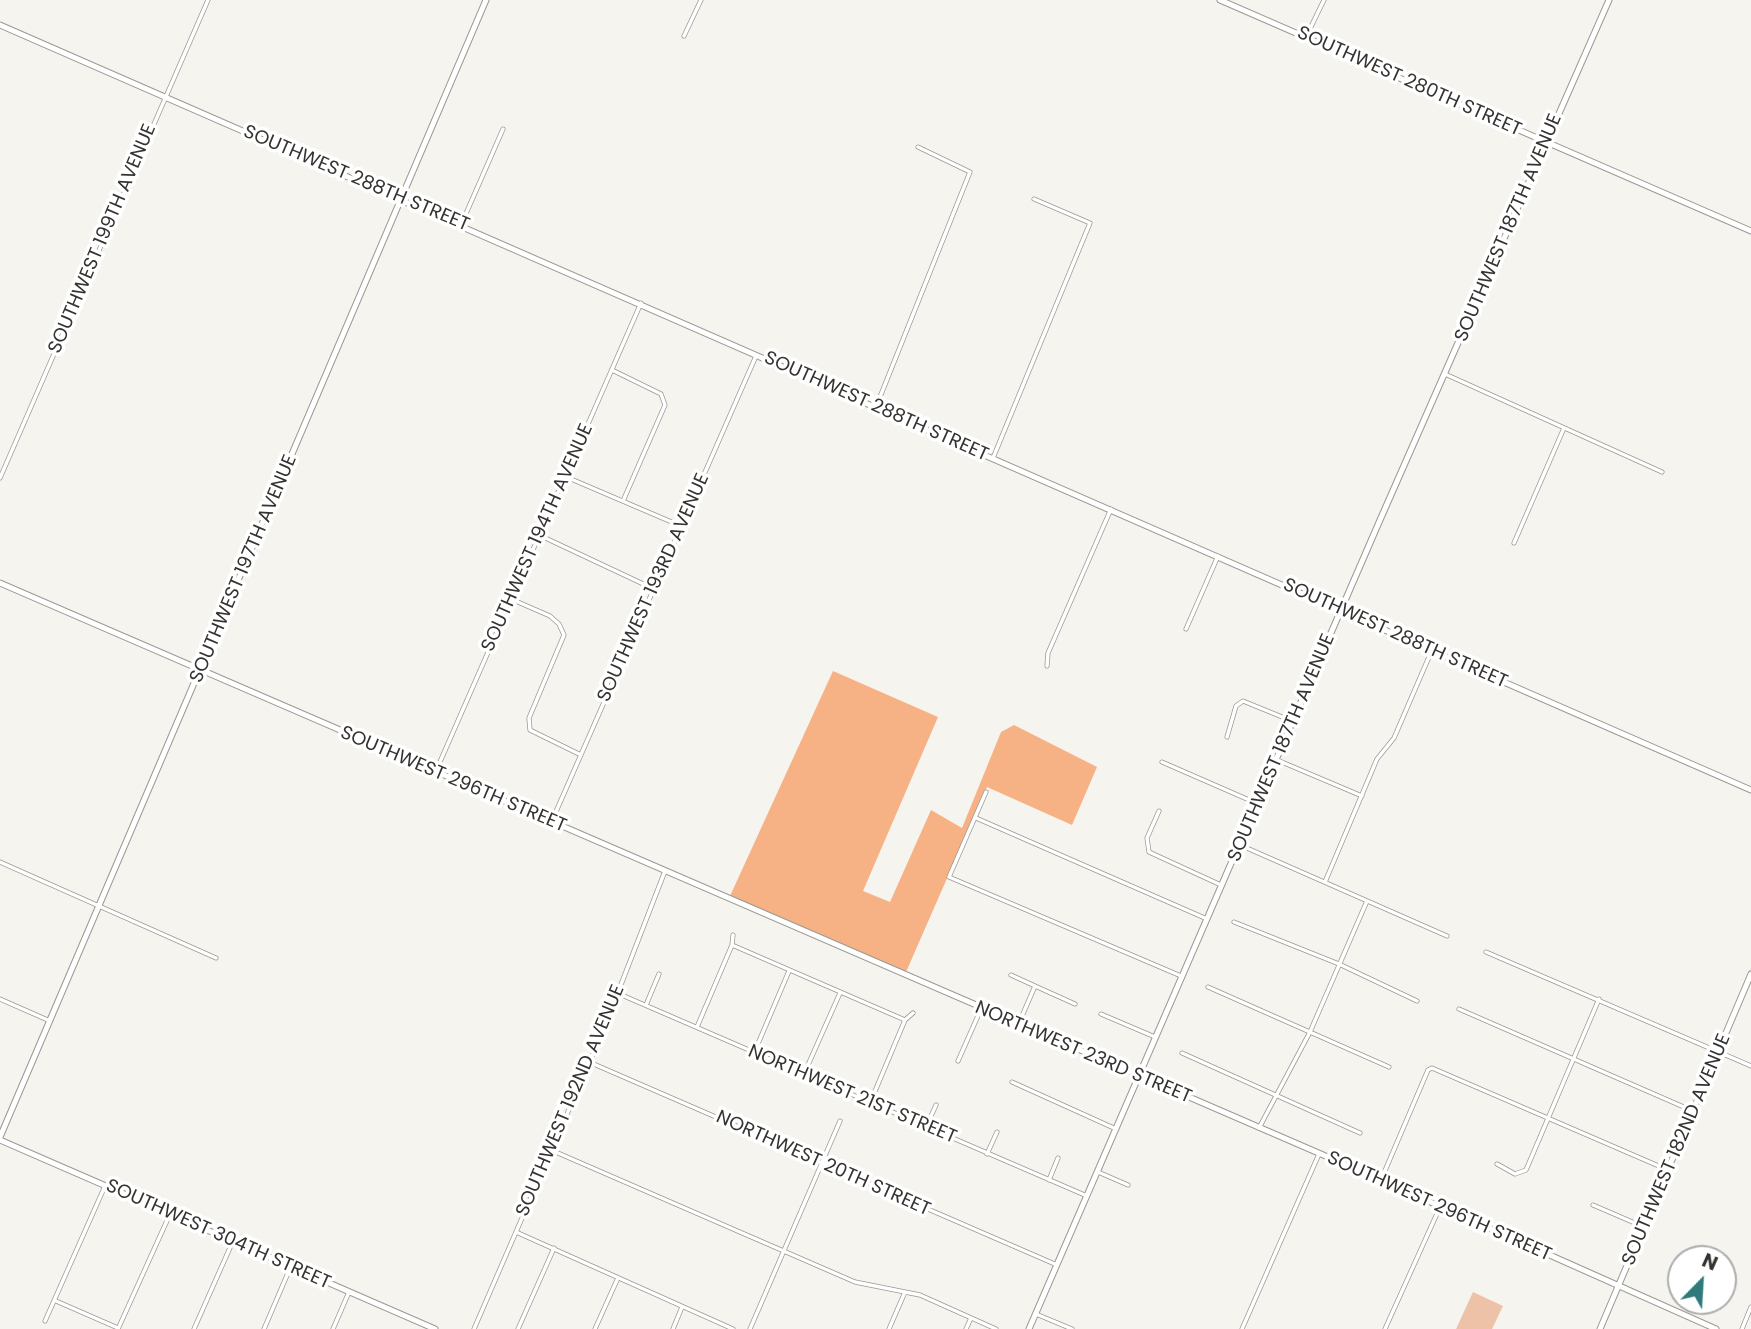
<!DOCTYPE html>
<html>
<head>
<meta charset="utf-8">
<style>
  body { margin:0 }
  #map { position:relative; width:1751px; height:1329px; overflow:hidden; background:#f6f4ee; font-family:Poppins,sans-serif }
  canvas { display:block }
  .north { position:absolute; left:1667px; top:1245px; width:70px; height:70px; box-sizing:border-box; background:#fff; border:2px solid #aeadad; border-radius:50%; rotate:24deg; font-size:19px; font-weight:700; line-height:28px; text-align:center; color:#343331 }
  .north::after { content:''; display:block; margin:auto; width:24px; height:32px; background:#317a7b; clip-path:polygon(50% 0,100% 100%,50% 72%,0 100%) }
</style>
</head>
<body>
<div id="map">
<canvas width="1751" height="1329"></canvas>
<div class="north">N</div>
</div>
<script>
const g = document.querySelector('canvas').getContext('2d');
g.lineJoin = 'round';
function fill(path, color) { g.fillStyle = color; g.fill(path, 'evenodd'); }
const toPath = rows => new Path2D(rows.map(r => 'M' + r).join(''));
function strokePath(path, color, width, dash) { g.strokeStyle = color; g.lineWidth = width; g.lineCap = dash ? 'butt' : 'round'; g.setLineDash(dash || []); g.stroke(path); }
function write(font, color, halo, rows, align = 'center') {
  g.font = font + ' Poppins,sans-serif'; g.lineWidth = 7; g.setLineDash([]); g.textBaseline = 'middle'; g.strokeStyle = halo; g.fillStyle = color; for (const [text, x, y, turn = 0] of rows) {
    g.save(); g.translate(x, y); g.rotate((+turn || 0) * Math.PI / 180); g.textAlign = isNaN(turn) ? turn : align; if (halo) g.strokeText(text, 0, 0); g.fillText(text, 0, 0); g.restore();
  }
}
const green = toPath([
  [1473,1292,1503,1306,1492,1329,1456,1329]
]);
const forest = toPath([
  [833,671,938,717,863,891,890,902,931,810,962,828,1001,732,1014,725,1097,767,1072,825,987,787,906,972,730,896]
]);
const street = toPath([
  [684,36,701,0],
  [1306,37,1324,0],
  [461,225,503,129],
  [612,370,661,394,665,405,623,501],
  [1445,374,1662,472],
  [876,407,970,172,918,147],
  [993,458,1090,223,1034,199],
  [564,476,681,526],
  [0,478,208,0],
  [539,535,654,589],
  [1514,543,1564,428],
  [511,599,550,616,559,624,564,635,529,718,530,730,581,755],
  [1186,629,1218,556],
  [1047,666,1048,653,1111,509],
  [1227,737,1236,706,1243,701,1292,721],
  [1277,760,1362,796],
  [1162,762,1256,803],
  [436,771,641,303],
  [986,792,949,877,1181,976],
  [1159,811,1147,838,1149,852,1221,885],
  [976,818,1207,919],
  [551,823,756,356],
  [1240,845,1447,936],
  [0,862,216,958],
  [1325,882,1377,759,1394,738,1432,650],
  [1234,922,1339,964,1417,1001],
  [732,945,905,1020],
  [1486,952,1751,1066],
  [1011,975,1035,986],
  [1208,987,1389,1067],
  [617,993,1087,1196],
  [0,999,50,1021],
  [646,1005,659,974],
  [1459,1009,1693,1111],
  [1101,1014,1155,1037],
  [1019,1023,1035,986,1075,1004],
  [697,1027,732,945,733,935],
  [754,1053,789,971],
  [1182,1053,1360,1133],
  [958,1061,981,1009],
  [589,1062,1057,1265],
  [804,1074,840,993],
  [1012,1082,1116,1129],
  [870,1103,905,1020,913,1013],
  [926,1127,936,1105],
  [1259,1128,1310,1032,1367,901],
  [551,1150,855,1282,920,1295,996,1329],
  [987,1154,997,1132],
  [1497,1164,1515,1174,1526,1170,1599,999],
  [1098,1172,1128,1185],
  [1049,1180,1058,1158],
  [1381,1180,1428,1070,1432,1068,1668,1170],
  [1593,1205,1644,1227],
  [516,1232,733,1329],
  [56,1301,118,1328],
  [1036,1314,1072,1329],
  [45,1321,105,1186],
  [118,1329,170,1214],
  [194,1329,233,1241],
  [264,1329,291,1266],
  [333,1329,349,1292],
  [474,1329,603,1031,665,871],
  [518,1329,554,1248],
  [595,1329,617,1280],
  [673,1329,682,1307],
  [750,1329,840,1121],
  [889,1329,905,1292],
  [966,1329,971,1318],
  [1242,1329,1319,1154],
  [1385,1329,1440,1207],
  [1742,1329,1751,1307]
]);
const secondary = toPath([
  [1220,0,1751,231],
  [0,25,1751,790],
  [0,583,1381,1180,1716,1329],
  [0,1137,486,0],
  [0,1140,435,1329],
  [1029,1329,1380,520,1609,0],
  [1600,1329,1751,974]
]);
const streetNames = [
  ["SOUTHWEST 280TH STREET",1409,82,24],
  ["SOUTHWEST 288TH STREET",356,179,23],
  ["SOUTHWEST 187TH AVENUE",1509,228,-67],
  ["SOUTHWEST 199TH AVENUE",103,239,-67],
  ["SOUTHWEST 288TH STREET",876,407,24],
  ["SOUTHWEST 194TH AVENUE",538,538,-66],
  ["SOUTHWEST 197TH AVENUE",244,569,-67],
  ["SOUTHWEST 193RD AVENUE",654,588,-66],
  ["SOUTHWEST 288TH STREET",1395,634,24],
  ["SOUTHWEST 187TH AVENUE",1282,748,-67],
  ["SOUTHWEST 296TH STREET",453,780,23],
  ["NORTHWEST 23RD STREET",1083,1053,23],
  ["NORTHWEST 21ST STREET",852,1095,23],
  ["SOUTHWEST 192ND AVENUE",571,1101,-67],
  ["SOUTHWEST 182ND AVENUE",1677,1150,-67],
  ["NORTHWEST 20TH STREET",823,1164,24],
  ["SOUTHWEST 296TH STREET",1439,1207,24],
  ["SOUTHWEST 304TH STREET",218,1235,24]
];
fill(green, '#eec2a7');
fill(forest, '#f6b285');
strokePath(street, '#9a9993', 5);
strokePath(secondary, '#9a9993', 7);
strokePath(street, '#fff', 3.5);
strokePath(secondary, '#fff', 5);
write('19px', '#343331', '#fff', streetNames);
</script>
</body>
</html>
